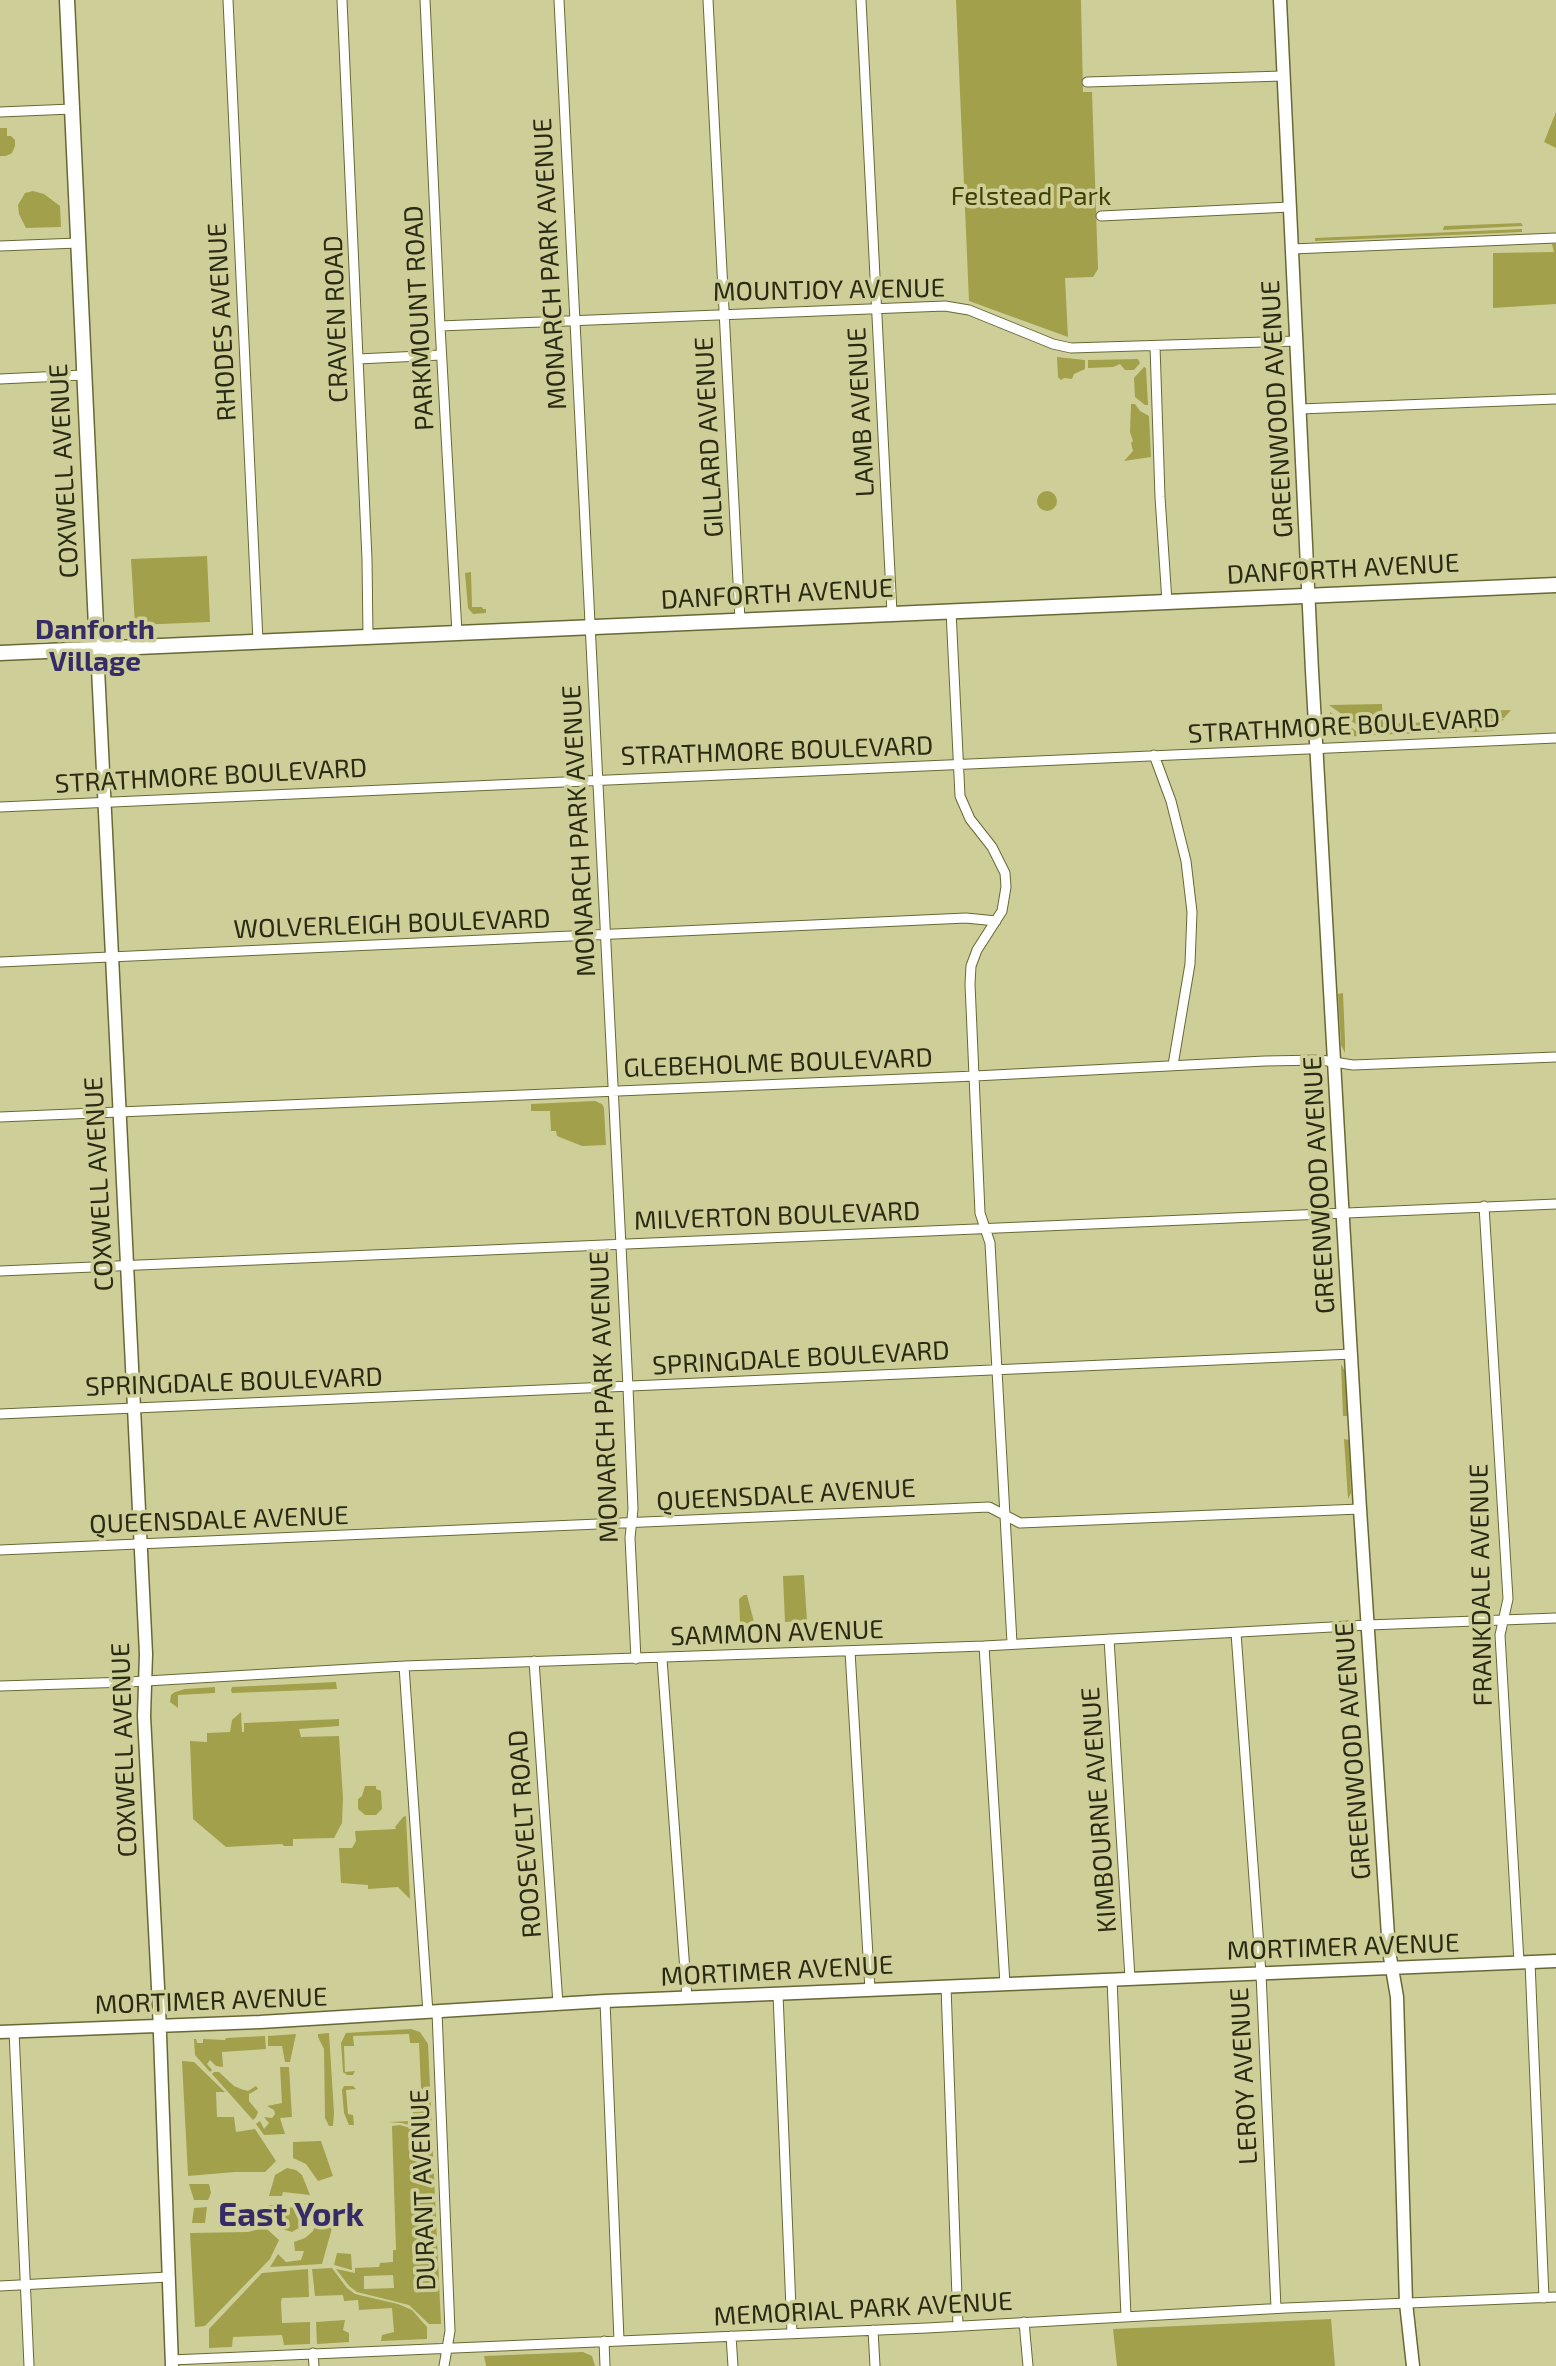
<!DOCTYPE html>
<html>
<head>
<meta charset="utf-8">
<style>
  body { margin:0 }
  canvas { display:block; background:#cecf98 }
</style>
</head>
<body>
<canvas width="1556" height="2366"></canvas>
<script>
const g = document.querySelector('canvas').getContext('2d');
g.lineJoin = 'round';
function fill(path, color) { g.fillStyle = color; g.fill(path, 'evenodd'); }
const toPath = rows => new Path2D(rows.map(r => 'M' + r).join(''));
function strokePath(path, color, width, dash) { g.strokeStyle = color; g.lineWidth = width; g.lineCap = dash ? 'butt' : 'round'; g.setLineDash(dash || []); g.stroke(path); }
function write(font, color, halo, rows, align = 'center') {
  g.font = font + ' "Exo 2",sans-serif'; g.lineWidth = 7; g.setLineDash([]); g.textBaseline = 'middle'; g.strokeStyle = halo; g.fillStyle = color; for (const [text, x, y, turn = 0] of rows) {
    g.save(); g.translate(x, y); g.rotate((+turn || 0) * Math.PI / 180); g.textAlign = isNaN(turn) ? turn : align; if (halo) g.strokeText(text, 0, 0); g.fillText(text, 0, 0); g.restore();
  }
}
const green = toPath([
  [956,0,1081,0,1083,92,1092,92,1098,269,1093,277,1065,278,1068,337,969,301],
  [1556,112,1556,148,1544,142],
  [0,128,7,128,7,136,11,136,15,140,15,146,12,153,6,156,0,156],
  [33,191,44,194,60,206,61,227,26,228,19,214,18,205,25,193],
  [1521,223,1523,226,1443,230,1444,226],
  [1522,229,1522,232,1315,241,1315,238],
  [1552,244,1556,244,1556,304,1493,308,1493,253,1554,252],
  [1057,357,1085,360,1085,369,1074,374,1072,379,1064,378,1061,380,1058,377],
  [1138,359,1140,363,1134,370,1125,370,1120,364,1113,367,1088,368,1088,360],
  [1144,367,1146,368,1148,405,1145,405,1135,397,1134,378],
  [1131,404,1135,404,1140,411,1149,416,1151,457,1124,461,1133,451,1131,443,1133,441,1130,432],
  '1037 501a10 10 0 1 1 20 0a10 10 0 1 1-20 0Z',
  [207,556,210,622,135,625,131,559],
  [471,572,472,607,482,607,483,609,486,609,486,613,473,614,468,608,465,573],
  [1382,704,1383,724,1456,721,1457,732,1371,735,1329,705],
  [1511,710,1504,718,1467,719,1468,711],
  [1330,712,1363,736,1335,737,1332,735],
  [1504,719,1493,731,1468,732,1467,721],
  [1343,993,1345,1041,1345,1053,1341,1045,1338,994],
  [595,1101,602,1104,604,1108,606,1145,582,1146,557,1136,556,1131,551,1131,550,1111,531,1111,531,1104],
  [1341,1364,1345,1371,1348,1416,1343,1416],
  [1344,1439,1349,1440,1351,1493,1348,1499],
  [804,1575,807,1621,785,1622,783,1576],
  [744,1595,747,1595,754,1622,749,1624,740,1622,739,1599],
  [336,1682,337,1689,232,1693,231,1690,232,1687],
  [215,1687,215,1693,178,1695,178,1708,170,1702,171,1695,175,1692,185,1689],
  [241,1712,242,1732,244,1732,244,1723,339,1719,339,1726,299,1729,301,1737,339,1736,343,1798,342,1823,334,1838,293,1839,293,1846,284,1846,282,1844,226,1847,193,1819,190,1741,207,1742,207,1733,230,1732,232,1720],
  [365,1786,376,1786,376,1789,381,1791,382,1809,376,1815,365,1815,358,1809,358,1799,362,1796],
  [406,1816,410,1899,398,1887,368,1889,368,1885,341,1883,339,1848,352,1848,356,1841,355,1831,396,1829,395,1827,403,1817],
  [411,2029,420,2032,428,2044,432,2129,429,2131,402,2123,387,2122,413,2121,413,2112,422,2111,419,2043,410,2043,409,2034,353,2036,354,2046,344,2046,345,2072,355,2071,353,2075,347,2075,343,2072,341,2043,346,2033],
  [329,2033,334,2113,333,2126,329,2126,325,2118,324,2049,318,2037,318,2034],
  [296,2034,290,2062,285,2062,282,2046,268,2046,268,2036],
  [265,2036,266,2049,222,2052,223,2067,216,2066,210,2060,207,2064,212,2070,210,2072,195,2055,194,2039,196,2039,197,2043,203,2043,203,2039,225,2040,226,2038],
  [182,2061,194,2062,225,2092,216,2092,217,2117,234,2117,236,2132,255,2129,276,2161,265,2172,235,2172,188,2176],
  [280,2067,289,2067,292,2117,280,2118,285,2134,264,2135,256,2124,260,2121,264,2129,269,2123,264,2117,272,2118,275,2114,274,2110,267,2106,282,2103],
  [214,2072,219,2072,234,2086,241,2089,248,2091,256,2086,258,2089,249,2094,249,2101,258,2112,256,2117,253,2120,212,2074],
  [344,2086,353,2086,356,2089,346,2090,348,2114,353,2115,354,2125,349,2125,344,2113,342,2090],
  [400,2125,432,2134,441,2324,429,2324,409,2305,357,2292,349,2286,336,2269,355,2273,355,2268,379,2267,380,2263,393,2262,393,2250,396,2250,392,2126],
  [393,2275,394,2288,364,2289,364,2276],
  [321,2141,333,2176,318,2181,306,2164,293,2158,293,2142],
  [287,2168,296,2170,302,2175,310,2195,283,2192,282,2196,269,2196,275,2175],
  [189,2184,209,2184,211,2193,208,2200,194,2200],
  [297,2204,310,2204,304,2225,292,2232,280,2228,274,2220,269,2205,296,2208],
  [207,2207,205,2223,192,2223,194,2208],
  [319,2216,334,2221,322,2264,270,2267,278,2254,286,2262,301,2260,304,2251,295,2251,294,2242,305,2238,313,2231],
  [260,2229,267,2229,279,2240,270,2259,205,2326,195,2327,190,2233,248,2232],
  [337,2253,351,2254,352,2270,334,2265],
  [332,2268,347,2288,355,2294,398,2304,412,2310,427,2327,427,2339,381,2341,382,2335,394,2332,392,2308,359,2310,358,2300,344,2301,343,2295,315,2296,312,2269],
  [308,2269,309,2297,282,2298,281,2302,282,2323,310,2322,310,2344,284,2345,282,2335,233,2337,232,2347,209,2348,209,2329,262,2273],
  [1331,2319,1335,2366,1117,2366,1113,2329],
  [345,2320,343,2330,349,2333,349,2342,317,2344,316,2322],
  [583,2352,592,2356,595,2366,486,2366,484,2356]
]);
const street = toPath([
  [228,0,258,641],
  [342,0,367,559,368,636],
  [425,0,440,326,457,633],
  [559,0,628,1387,633,1509,630,1538,636,1659],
  [708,0,740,620],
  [861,0,892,613],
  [1087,82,1283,76],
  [0,112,72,109],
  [1101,216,1290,207],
  [0,246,78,243],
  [1292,249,1556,238],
  [440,326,945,306,969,310,1053,344,1071,348,1297,341],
  [1155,346,1160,497,1167,602],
  [358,359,441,355],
  [0,379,84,375],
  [1300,409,1556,399],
  [951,611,960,796,970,819,992,847,1005,873,1006,887,1002,911,977,950,971,966,970,984,980,1213,990,1243,1012,1643],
  [1154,755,1171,801,1186,861,1192,912,1190,964,1173,1065],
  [0,807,1556,738],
  [0,962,966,918,996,921],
  [0,1117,975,1076,1265,1061,1321,1060,1353,1065,1556,1057],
  [1484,1206,1508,1599,1500,1635,1519,1962],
  [0,1271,1556,1204],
  [0,1414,1352,1354],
  [0,1550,989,1507,1020,1523,1360,1509],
  [1236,1633,1261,1974,1276,2308],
  [1109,1639,1130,1978],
  [984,1646,1005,1984],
  [850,1651,870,1990],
  [662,1659,687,1998],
  [534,1661,558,2004],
  [404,1666,428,2013],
  [0,1686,129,1682,404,1666,984,1646,1368,1625,1556,1618],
  [1530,1962,1544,2298],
  [1112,1979,1126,2317],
  [946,1986,958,2326],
  [778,1994,792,2333],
  [605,2001,619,2340],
  [437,2012,450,2331,444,2366],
  [14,2031,29,2366],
  [0,2286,168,2277],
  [1024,2322,1028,2366],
  [873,2330,875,2366],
  [731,2336,733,2366],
  [604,2341,605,2366],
  [313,2353,314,2366],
  [171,2360,927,2328,1286,2308,1556,2297]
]);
const secondary = toPath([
  [1280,0,1312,671,1342,1203,1360,1509,1389,1951,1397,1997,1406,2303,1413,2366],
  [97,648,146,1654,144,1716,159,2007,172,2366],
  [0,2032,260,2022,605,2001,1556,1961]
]);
const primary = toPath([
  [67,0,97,648],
  [0,653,1556,585]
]);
const parkNames = [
  ["Felstead Park",1031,196]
];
const streetNames = [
  ["MONARCH PARK AVENUE",550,264,-93],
  ["MOUNTJOY AVENUE",829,290,-1],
  ["PARKMOUNT ROAD",419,318,-93],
  ["CRAVEN ROAD",336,319,-92],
  ["RHODES AVENUE",222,322,-93],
  ["GREENWOOD AVENUE",1277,409,-93],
  ["LAMB AVENUE",861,412,-93],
  ["GILLARD AVENUE",709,437,-93],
  ["COXWELL AVENUE",64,471,-93],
  ["DANFORTH AVENUE",1343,569,-3],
  ["DANFORTH AVENUE",777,594,-3],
  ["STRATHMORE BOULEVARD",1344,726,-3],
  ["STRATHMORE BOULEVARD",777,751,-2],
  ["STRATHMORE BOULEVARD",211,776,-3],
  ["MONARCH PARK AVENUE",579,831,-93],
  ["WOLVERLEIGH BOULEVARD",392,924,-2],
  ["GLEBEHOLME BOULEVARD",778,1063,-2],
  ["COXWELL AVENUE",99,1184,-93],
  ["GREENWOOD AVENUE",1319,1185,-93],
  ["MILVERTON BOULEVARD",777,1216,-2],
  ["SPRINGDALE BOULEVARD",801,1358,-3],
  ["SPRINGDALE BOULEVARD",234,1382,-2],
  ["MONARCH PARK AVENUE",604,1397,-92],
  ["QUEENSDALE AVENUE",786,1495,-3],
  ["QUEENSDALE AVENUE",219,1520,-2],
  ["FRANKDALE AVENUE",1481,1585,-91],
  ["SAMMON AVENUE",777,1633,-2],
  ["COXWELL AVENUE",124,1750,-92],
  ["GREENWOOD AVENUE",1353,1751,-94],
  ["KIMBOURNE AVENUE",1099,1810,-94],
  ["ROOSEVELT ROAD",525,1834,-94],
  ["MORTIMER AVENUE",1343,1947,-2],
  ["MORTIMER AVENUE",777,1971,-3],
  ["MORTIMER AVENUE",211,2001,-2],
  ["LEROY AVENUE",1244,2076,-93],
  ["DURANT AVENUE",423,2190,-92],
  ["MEMORIAL PARK AVENUE",863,2309,-3]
];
const neighbourhoodNames = [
  ["Danforth",95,630],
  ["Village",95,662]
];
const districtNames = [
  ["East York",291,2215]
];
fill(green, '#a2a04b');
strokePath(street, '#696835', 11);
strokePath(secondary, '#696835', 15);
strokePath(primary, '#696835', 17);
strokePath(street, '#fff', 9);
strokePath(secondary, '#fff', 12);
strokePath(primary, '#fff', 14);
write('26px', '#403e00', '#cecf98', parkNames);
write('26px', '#2b2b15', '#cecf98', streetNames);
write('bold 28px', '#362b66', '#cecf98', neighbourhoodNames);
write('bold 33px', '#362b66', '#cecf98', districtNames);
</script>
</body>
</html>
